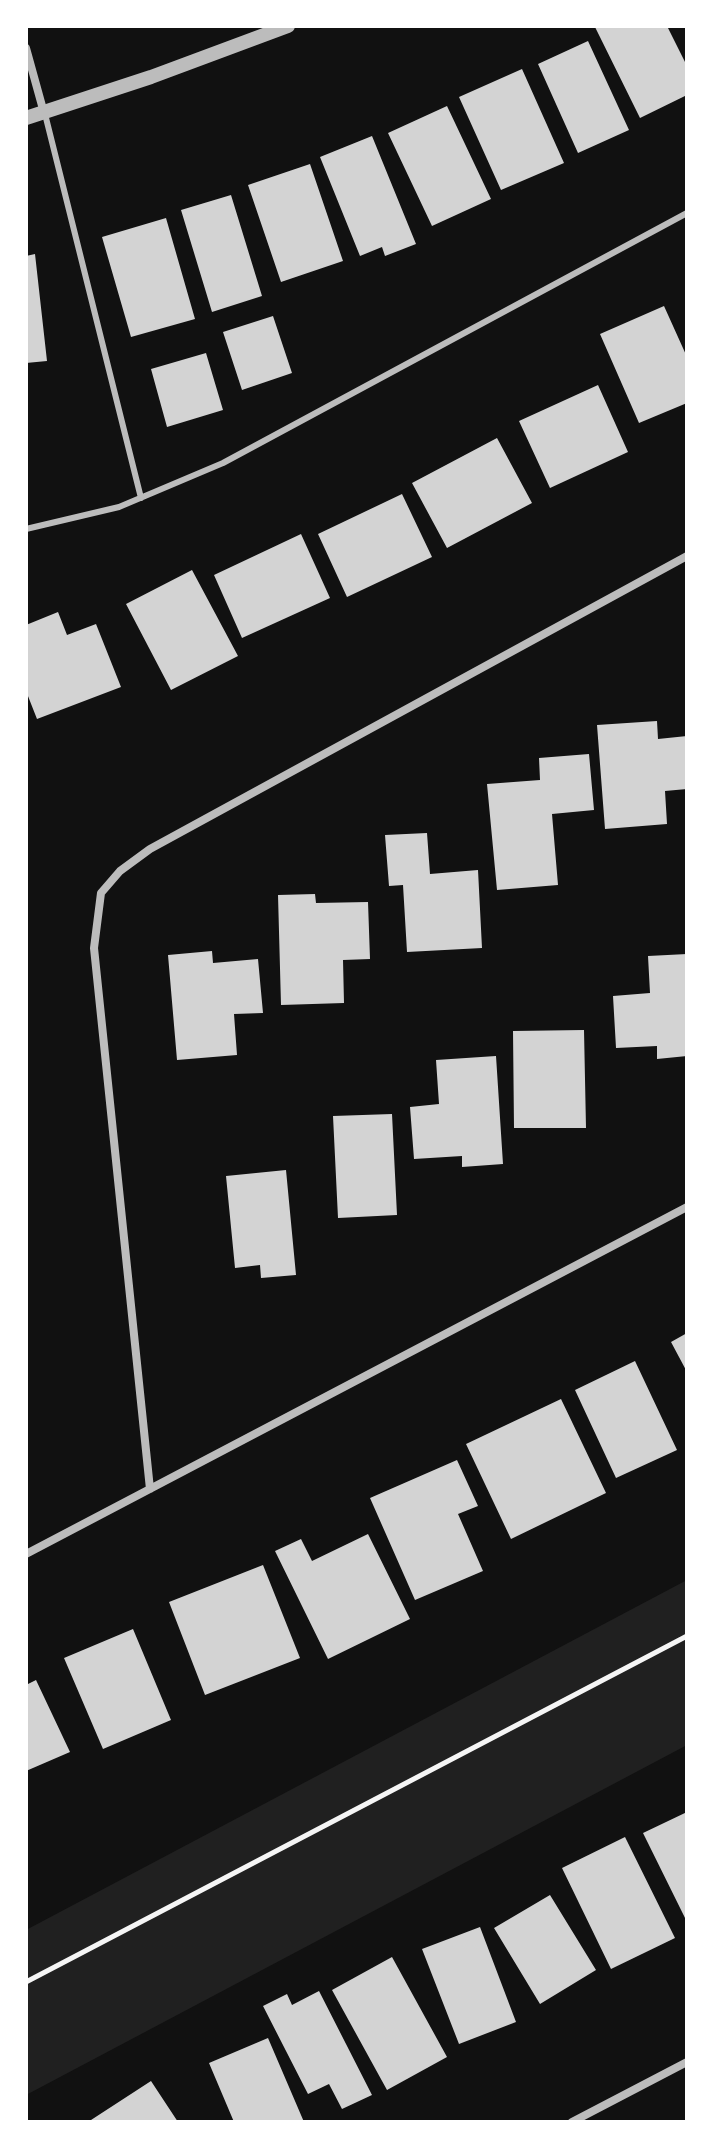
<!DOCTYPE html>
<html>
<head>
<meta charset="utf-8">
<style>
  body { margin:0 }
  #map { position:relative; width:713px; height:2148px; overflow:hidden; background:#111; font-family:"DejaVu Sans",sans-serif }
  canvas { display:block }
  .frame { position:absolute; inset:0; border:28px solid #fff; pointer-events:none }
</style>
</head>
<body>
<div id="map">
<canvas width="713" height="2148"></canvas>
<div class="frame"></div>
</div>
<script>
const g = document.querySelector('canvas').getContext('2d');
g.lineJoin = 'round';
function fill(path, color) { g.fillStyle = color; g.fill(path, 'evenodd'); }
const toPath = rows => new Path2D(rows.map(r => 'M' + r).join(''));
function strokePath(path, color, width, dash) { g.strokeStyle = color; g.lineWidth = width; g.lineCap = dash ? 'butt' : 'round'; g.setLineDash(dash || []); g.stroke(path); }
const green = toPath([
  [687,1580,687,1745,26,2095,26,1930]
]);
const building = toPath([
  [597,26,667,26,687,66,687,95,640,118,595,27],
  [588,41,629,130,578,153,538,64],
  [522,69,564,163,501,190,459,97],
  [447,106,491,199,432,226,388,133],
  [372,136,416,244,385,256,382,247,360,256,320,157],
  [310,164,343,261,281,282,248,185],
  [231,195,262,296,212,312,181,210],
  [166,218,195,319,131,337,102,237],
  [35,254,47,361,26,363,26,256],
  [664,306,687,357,687,403,639,423,600,334],
  [273,316,292,373,242,390,223,332],
  [206,353,223,410,167,427,151,369],
  [598,385,628,452,550,488,519,421],
  [497,438,532,503,447,548,412,483],
  [402,494,432,557,347,597,318,534],
  [301,534,330,598,242,638,214,575],
  [192,570,238,656,171,690,126,604],
  [58,612,67,635,96,624,121,687,37,719,26,691,26,625],
  [657,721,658,739,687,736,687,789,665,791,667,824,605,829,597,725],
  [589,754,594,810,552,814,558,885,497,890,487,784,540,780,539,758],
  [427,833,430,874,478,870,482,948,407,952,403,885,389,886,385,835],
  [315,894,316,903,368,902,370,959,343,960,344,1003,281,1005,278,895],
  [212,951,213,963,258,959,263,1013,234,1014,237,1055,177,1060,168,955],
  [687,954,687,1056,657,1059,657,1046,616,1048,613,996,650,993,648,956],
  [584,1030,586,1128,514,1128,513,1031],
  [496,1056,503,1164,462,1167,462,1156,414,1159,410,1107,439,1104,436,1060],
  [392,1114,397,1215,338,1218,333,1116],
  [286,1170,296,1275,261,1278,260,1265,235,1268,226,1176],
  [687,1333,687,1372,671,1342],
  [635,1361,677,1450,616,1478,575,1390],
  [561,1399,606,1493,511,1539,466,1444],
  [457,1460,478,1506,458,1514,483,1571,415,1600,370,1498],
  [368,1534,410,1619,328,1659,275,1551,301,1539,312,1561],
  [263,1565,300,1658,205,1695,169,1602],
  [133,1629,171,1720,103,1749,64,1658],
  [36,1680,70,1752,26,1771,26,1685],
  [687,1812,687,1922,643,1833],
  [625,1837,675,1938,611,1969,562,1868],
  [550,1895,596,1970,540,2004,494,1928],
  [480,1927,516,2022,459,2044,422,1949],
  [392,1957,447,2057,387,2090,332,1990],
  [319,1991,372,2095,342,2109,329,2084,308,2094,263,2006,287,1994,292,2005],
  [268,2038,304,2122,234,2122,209,2063],
  [151,2081,178,2122,93,2122,91,2120]
]);
const path = toPath([
  [26,1982,687,1636]
]);
const service = toPath([
  [45,114,141,498],
  [26,529,119,507,223,463,687,213]
]);
const minor = toPath([
  [26,48,44,113],
  [150,1489,94,948,101,893,120,871,150,849,687,556],
  [26,1554,687,1207],
  [572,2122,687,2062]
]);
const tertiary = toPath([
  [26,118,151,77,288,26]
]);
fill(green, '#202020');
fill(building, '#d3d3d3');
strokePath(path, '#f5f5f5', 5);
strokePath(service, '#bcbcbc', 6);
strokePath(minor, '#bcbcbc', 8);
strokePath(tertiary, '#bcbcbc', 14);
</script>
</body>
</html>
